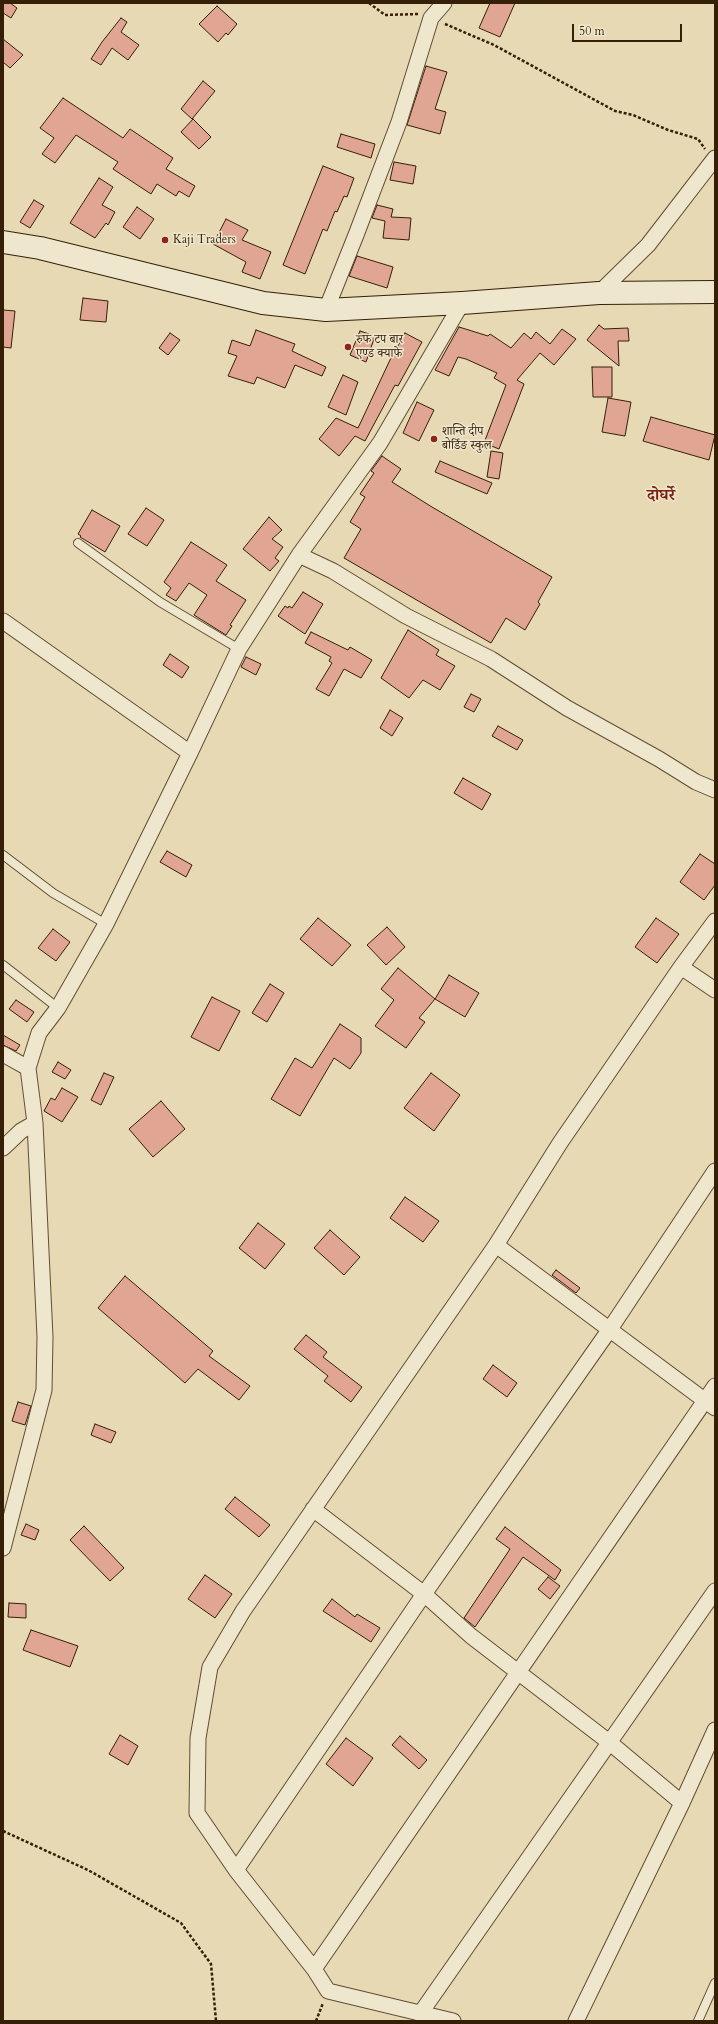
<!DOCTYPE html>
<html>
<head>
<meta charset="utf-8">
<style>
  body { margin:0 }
  #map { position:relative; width:718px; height:2024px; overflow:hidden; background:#e6d9b3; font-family:Cardo,serif }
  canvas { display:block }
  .frame { position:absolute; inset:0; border:4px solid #351f07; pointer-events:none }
  .scale { position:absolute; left:572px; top:24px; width:110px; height:18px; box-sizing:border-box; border:2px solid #351f07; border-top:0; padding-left:5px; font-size:12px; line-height:14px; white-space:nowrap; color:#351f07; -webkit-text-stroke:3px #efe6ce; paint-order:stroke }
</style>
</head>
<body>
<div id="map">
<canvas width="718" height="2024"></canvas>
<div class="frame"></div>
<div class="scale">50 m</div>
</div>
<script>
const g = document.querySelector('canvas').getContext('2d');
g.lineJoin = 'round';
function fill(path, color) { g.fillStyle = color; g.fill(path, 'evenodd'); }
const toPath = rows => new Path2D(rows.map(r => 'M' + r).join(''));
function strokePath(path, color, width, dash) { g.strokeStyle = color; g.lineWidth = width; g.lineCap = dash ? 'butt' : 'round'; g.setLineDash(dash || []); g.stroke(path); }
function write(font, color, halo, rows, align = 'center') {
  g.font = font + ' Cardo,"Noto Serif Devanagari",serif'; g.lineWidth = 3; g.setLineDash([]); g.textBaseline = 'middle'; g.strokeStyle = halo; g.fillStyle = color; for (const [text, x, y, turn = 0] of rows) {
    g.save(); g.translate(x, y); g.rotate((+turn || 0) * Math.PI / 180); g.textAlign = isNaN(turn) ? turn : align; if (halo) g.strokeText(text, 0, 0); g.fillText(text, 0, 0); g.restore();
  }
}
const building = toPath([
  [3,3,10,3,17,8,11,18,3,13,3,3],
  [490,3,515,3,500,37,479,28,490,3],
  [217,6,237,24,228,35,226,33,218,42,199,24,217,6],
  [121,18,127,22,121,32,139,45,128,60,112,48,101,65,91,59,102,42,121,18],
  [3,39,23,55,10,68,3,62,3,39],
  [426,66,447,72,435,109,446,112,440,134,407,125,426,66],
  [203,81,215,91,192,119,181,109,203,81],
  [63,98,123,138,130,129,173,158,166,169,195,186,189,197,179,191,176,196,157,184,151,194,113,169,118,162,76,135,55,163,42,154,54,138,40,128,63,98],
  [193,119,211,137,199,149,181,132,193,119],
  [341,134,375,144,371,158,337,147,341,134],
  [394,162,416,166,413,184,390,180,394,162],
  [323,166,354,178,347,197,344,196,337,212,335,211,327,231,323,229,305,274,283,265,323,166],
  [99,178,113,187,102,205,115,212,108,225,106,223,95,238,70,223,99,178],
  [34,200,44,206,30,228,20,222,34,200],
  [377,205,393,209,391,217,411,218,409,240,383,238,385,221,372,218,377,205],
  [137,207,154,219,140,239,123,227,137,207],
  [226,219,248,230,242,240,271,252,260,279,242,272,246,262,213,244,226,219],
  [357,256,393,267,387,288,349,276,357,256],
  [83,298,108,301,106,322,80,320,83,298],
  [3,310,15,311,11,348,3,347,3,310],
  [599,325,604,329,628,328,629,341,618,341,619,366,587,340,599,325],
  [459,327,488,336,490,334,511,348,524,333,531,339,536,332,550,344,562,329,576,339,554,365,540,353,517,380,524,384,499,449,484,443,506,385,494,378,497,373,466,359,458,357,449,376,435,370,459,327],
  [256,330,295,344,292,351,326,367,322,376,295,365,285,388,257,377,254,384,228,376,237,356,228,353,232,340,250,346,256,330],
  [360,331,375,336,366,362,350,355,360,331],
  [170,333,180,340,168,355,159,348,170,333],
  [405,333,422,342,398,386,395,385,365,441,355,436,339,456,319,439,336,418,358,428,390,360,405,333],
  [592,367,612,367,612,397,593,397,592,367],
  [343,375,358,382,346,415,328,407,343,375],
  [608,398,631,402,625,436,602,432,608,398],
  [417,402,434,410,419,441,403,433,417,402],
  [651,417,715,435,709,460,643,441,651,417],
  [491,451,503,453,499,479,487,477,491,451],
  [382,456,401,469,392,482,432,507,552,577,538,602,540,604,525,630,506,618,491,643,344,558,361,529,350,522,365,497,360,494,374,473,371,471,382,456],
  [440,461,492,483,487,494,435,472,440,461],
  [146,508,164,520,147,546,128,534,146,508],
  [92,510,120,526,105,552,80,537,81,536,78,534,92,510],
  [269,517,282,530,272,539,283,547,275,558,279,561,270,571,243,549,269,517],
  [191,542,227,565,216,581,246,600,230,625,232,626,226,635,194,615,207,595,189,583,176,601,166,595,171,588,164,582,191,542],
  [303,592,323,604,305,634,278,616,285,606,288,608,289,606,292,608,303,592],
  [408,630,439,650,436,655,455,666,440,690,423,680,409,698,381,678,408,630],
  [311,632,348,650,350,647,372,660,361,678,344,669,329,696,316,689,332,663,329,661,331,657,305,643,311,632],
  [170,654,189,667,182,678,163,665,170,654],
  [246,657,261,664,256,675,241,667,246,657],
  [471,694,481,699,474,712,464,707,471,694],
  [390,710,403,718,392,736,380,728,390,710],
  [498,726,523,740,517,750,492,736,498,726],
  [463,778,491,794,482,810,454,793,463,778],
  [167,851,192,865,186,877,160,862,167,851],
  [700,854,715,864,715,885,704,900,680,882,700,854],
  [318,918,351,945,332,966,300,939,318,918],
  [656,918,679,934,657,963,635,947,656,918],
  [387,927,405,947,386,965,367,945,387,927],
  [53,929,70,942,56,961,38,948,53,929],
  [398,968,435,999,419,1018,425,1022,406,1048,375,1026,394,1000,381,989,398,968],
  [449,975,479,993,465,1017,435,999,449,975],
  [270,984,284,993,267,1022,252,1013,270,984],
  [212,997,240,1011,219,1051,191,1037,212,997],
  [16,1000,34,1012,27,1022,9,1009,16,1000],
  [340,1024,361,1038,361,1053,350,1069,334,1058,300,1116,271,1099,295,1058,312,1068,340,1024],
  [3,1035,20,1045,16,1051,3,1045,3,1035],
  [58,1062,71,1070,65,1079,52,1072,58,1062],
  [104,1073,114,1077,101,1105,91,1100,104,1073],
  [431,1073,460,1095,434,1131,404,1108,431,1073],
  [62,1088,78,1097,62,1122,44,1111,51,1098,55,1100,62,1088],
  [161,1101,185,1129,153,1157,129,1129,161,1101],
  [405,1197,439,1221,423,1242,390,1218,405,1197],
  [258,1223,285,1244,265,1269,239,1248,258,1223],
  [330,1230,360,1257,344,1275,314,1248,330,1230],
  [556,1270,580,1288,576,1293,552,1275,556,1270],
  [125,1276,213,1351,209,1356,250,1386,239,1400,198,1369,185,1383,98,1308,125,1276],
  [306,1335,327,1352,323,1357,362,1387,351,1402,324,1381,328,1376,294,1349,306,1335],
  [493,1365,517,1383,507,1397,483,1379,493,1365],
  [18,1402,31,1406,25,1425,12,1421,18,1402],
  [95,1424,116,1432,111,1443,91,1435,95,1424],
  [235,1497,270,1525,259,1537,225,1509,235,1497],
  [26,1524,39,1530,35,1540,21,1535,26,1524],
  [84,1526,124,1568,110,1581,70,1540,84,1526],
  [505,1527,561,1570,555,1580,523,1557,475,1627,464,1618,510,1549,496,1539,505,1527],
  [205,1575,232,1594,215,1618,188,1599,205,1575],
  [548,1577,560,1586,550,1599,538,1589,548,1577],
  [332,1599,355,1617,357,1614,380,1628,371,1642,323,1611,332,1599],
  [9,1603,26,1604,26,1618,8,1617,9,1603],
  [31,1630,78,1646,70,1667,23,1650,31,1630],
  [120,1735,138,1746,128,1765,109,1754,120,1735],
  [400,1736,427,1760,419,1769,392,1745,400,1736],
  [346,1738,373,1758,353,1786,326,1764,346,1738]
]);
const path = toPath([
  [369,3,385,15,418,14],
  [445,24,494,45,615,111,633,115,668,130,698,139,705,149],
  [3,1831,88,1870,181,1923,211,1964,216,2021],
  [316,2021,323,2003]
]);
const service = toPath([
  [78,543,160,602,239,649],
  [3,855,53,893,106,924],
  [3,965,58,1008],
  [698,2021,715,1983]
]);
const minor = toPath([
  [599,293,648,245,715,158],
  [326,310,356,235,399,122,431,18,444,3],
  [299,555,333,571,406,616,491,659,567,708,659,759,696,782,715,790],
  [3,621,190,753],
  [681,967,715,990],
  [3,1054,28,1068],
  [3,1148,21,1131,35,1123],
  [496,1245,715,1408],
  [313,1509,424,1594,471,1636,609,1742,682,1803],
  [3,1548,44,1390,45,1337,35,1123,28,1068,39,1033,58,1008,106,924,190,753,239,649,299,555,380,443,462,303],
  [236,1870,424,1594,610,1329,715,1171],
  [314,1969,715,1386],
  [420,2014,715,1591],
  [453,2021,328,1991,314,1969,236,1870,197,1813,198,1738,210,1667,243,1611,496,1245,560,1143,681,967,715,921],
  [576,2021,682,1803,715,1730]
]);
const secondary = toPath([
  [3,242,40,248,263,303,326,310,462,303,599,293,715,292]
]);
const markers = [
  [165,240,4,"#8f2418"],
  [348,347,4,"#8f2418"],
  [434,439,4,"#8f2418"]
];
const poiNames = [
  ["Kaji Traders",173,240],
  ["रुफ टप बार",356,340],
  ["एण्ड क्याफे",356,354],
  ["शान्ति दीप",442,432],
  ["बोर्डिङ स्कुल",442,446]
];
const districtNames = [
  ["दोघर्रे",661,496]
];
fill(building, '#e0a693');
strokePath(building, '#351f07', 1);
strokePath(service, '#614e32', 10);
strokePath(minor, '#614e32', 17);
strokePath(secondary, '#351f07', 24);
strokePath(path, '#351f07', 2.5, [3, 2]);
strokePath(service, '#efe6ce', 8);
strokePath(minor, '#efe6ce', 15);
strokePath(secondary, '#efe6ce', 22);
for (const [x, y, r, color] of markers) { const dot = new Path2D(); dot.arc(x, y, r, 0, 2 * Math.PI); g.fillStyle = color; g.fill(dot); strokePath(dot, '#efe6ce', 1.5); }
write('12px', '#351f07', '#efe6ce', poiNames, 'left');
write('bold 16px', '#7a1f14', '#efe6ce', districtNames);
</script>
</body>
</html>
